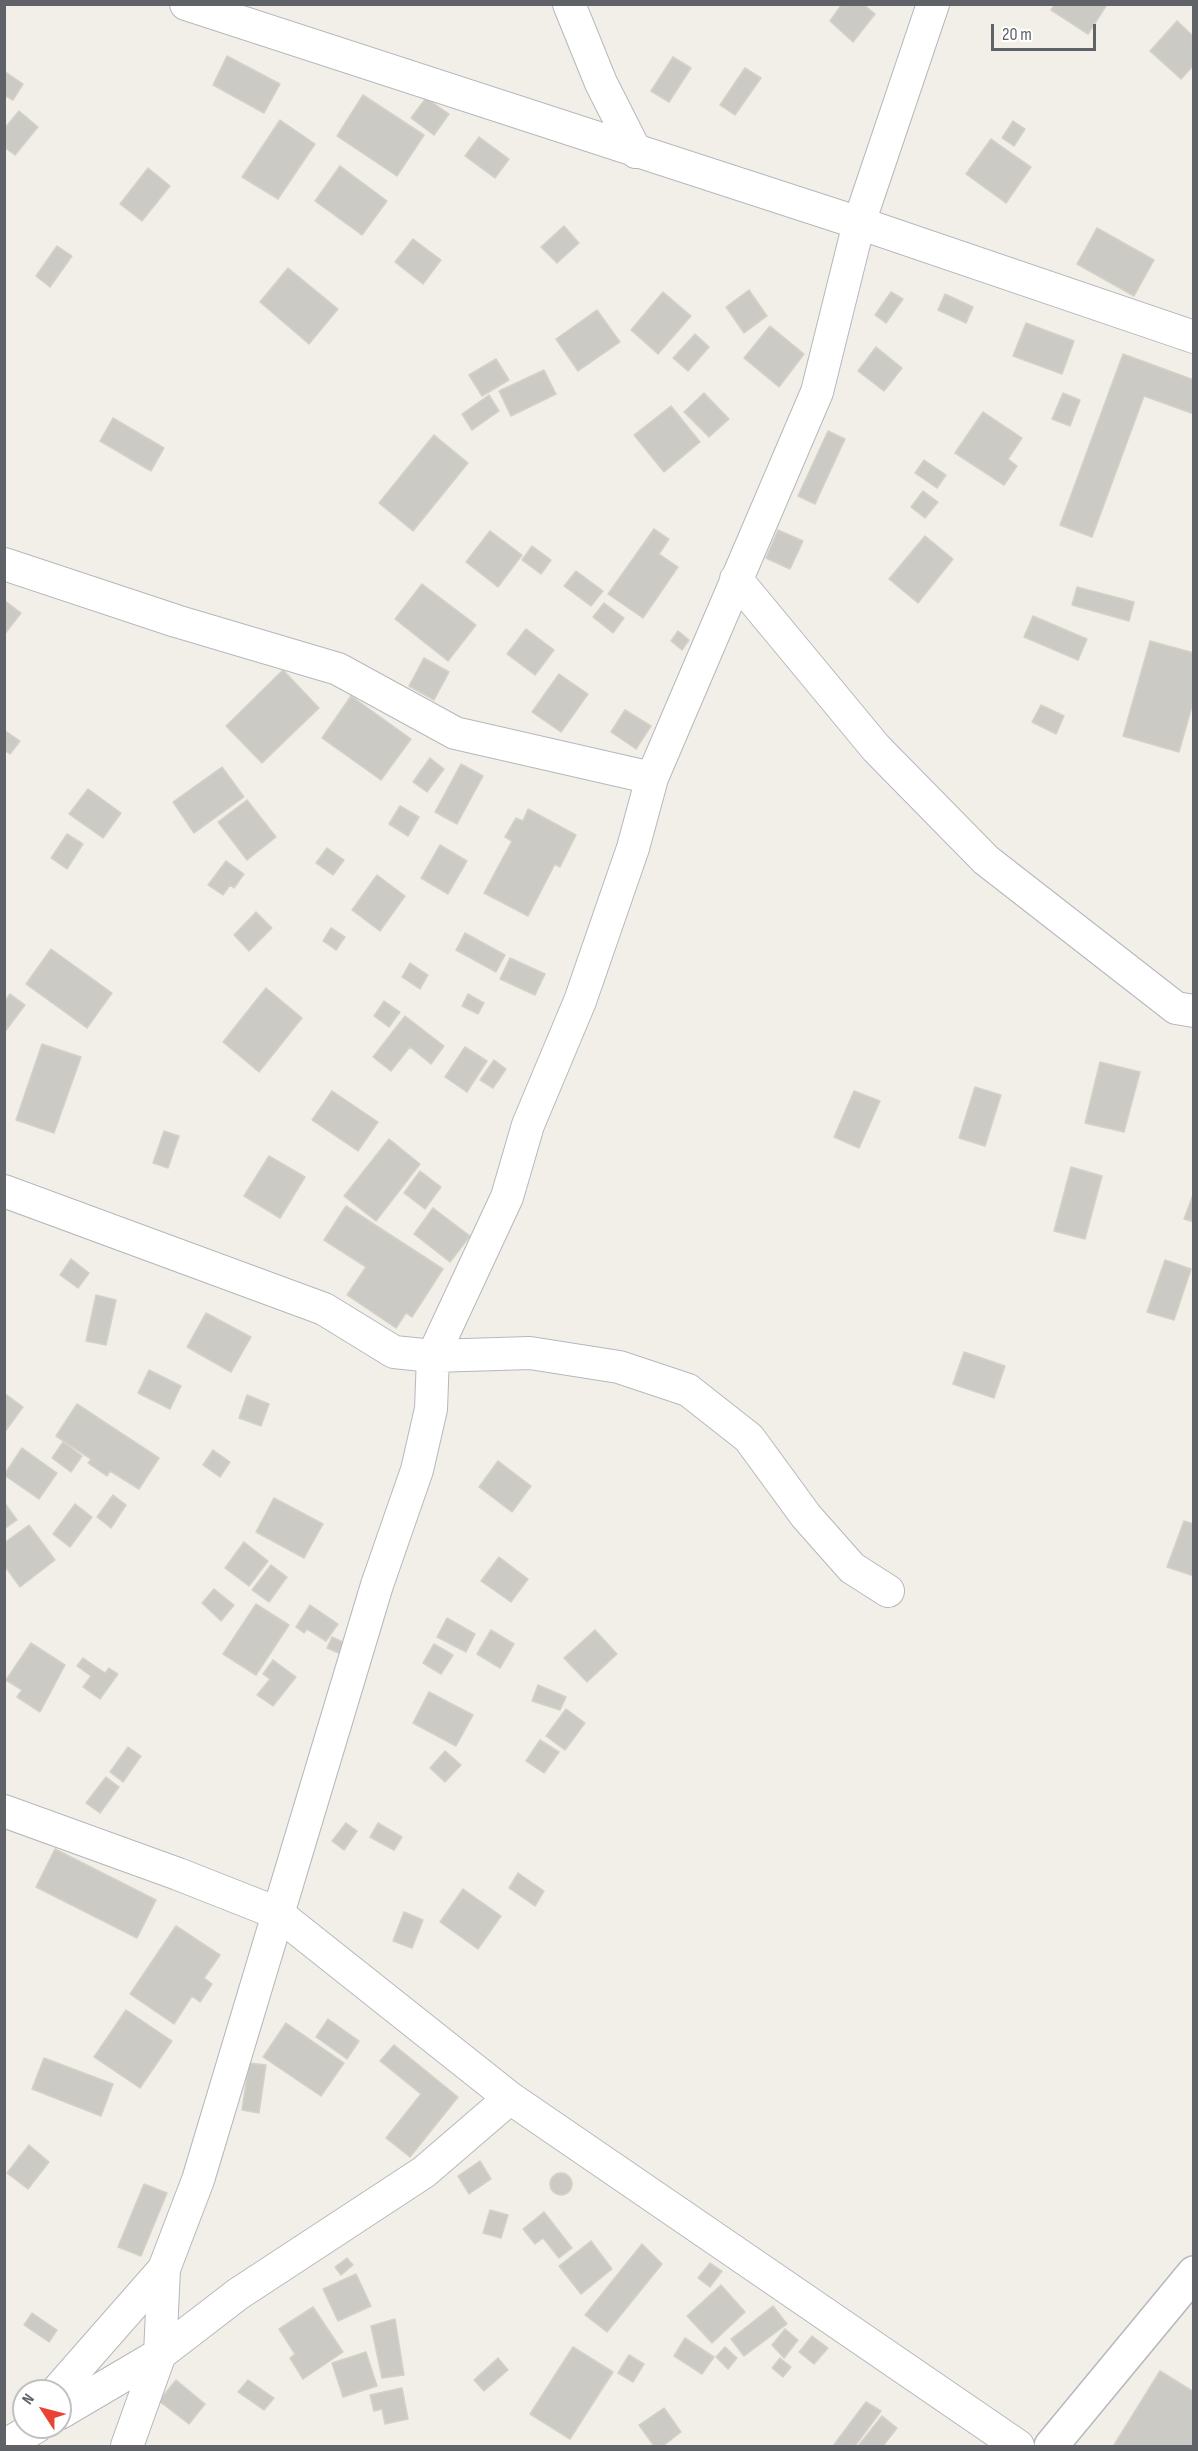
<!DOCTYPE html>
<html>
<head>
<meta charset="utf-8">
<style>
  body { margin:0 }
  #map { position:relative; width:1198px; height:2451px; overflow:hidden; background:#f1efe8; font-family:"Sofia Sans Condensed",sans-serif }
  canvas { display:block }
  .frame { position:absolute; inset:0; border:6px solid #5f6368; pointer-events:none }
  .north { position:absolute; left:12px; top:2379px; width:60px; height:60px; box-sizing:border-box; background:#fff; border:2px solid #bfc1c3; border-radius:50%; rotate:306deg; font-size:16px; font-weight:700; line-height:24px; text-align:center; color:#5f6368 }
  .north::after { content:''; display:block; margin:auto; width:21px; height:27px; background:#ea4335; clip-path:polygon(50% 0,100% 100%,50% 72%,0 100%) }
  .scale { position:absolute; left:991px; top:24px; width:105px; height:27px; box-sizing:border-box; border:3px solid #5f6368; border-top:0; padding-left:8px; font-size:18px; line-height:21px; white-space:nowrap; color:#5f6368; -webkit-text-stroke:4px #fff; paint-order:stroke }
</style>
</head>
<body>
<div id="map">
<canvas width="1198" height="2451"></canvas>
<div class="frame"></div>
<div class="north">N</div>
<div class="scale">20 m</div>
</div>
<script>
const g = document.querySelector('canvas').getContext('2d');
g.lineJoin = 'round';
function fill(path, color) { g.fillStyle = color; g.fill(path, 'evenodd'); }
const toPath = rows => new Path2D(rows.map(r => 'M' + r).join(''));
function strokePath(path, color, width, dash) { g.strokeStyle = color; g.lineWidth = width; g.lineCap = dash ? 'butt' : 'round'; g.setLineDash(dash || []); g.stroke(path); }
const building = toPath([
  [842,4,863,4,875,14,853,42,830,21,842,4],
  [1055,4,1104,4,1106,6,1088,34,1051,10,1055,4],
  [1177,21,1194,37,1194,65,1181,79,1150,51,1177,21],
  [227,56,280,84,264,113,213,85,227,56],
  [673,57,691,68,669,102,651,91,673,57],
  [745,68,761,78,735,115,720,105,745,68],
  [4,71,23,84,13,100,4,95,4,71],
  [363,95,424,135,397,176,337,136,363,95],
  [426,98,449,114,434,135,411,118,426,98],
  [19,111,38,127,15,155,4,147,4,129,19,111],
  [280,120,315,144,278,199,242,177,280,120],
  [1013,121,1025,129,1014,146,1002,138,1013,121],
  [479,137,509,159,495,178,465,156,479,137],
  [991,139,1031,167,1006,203,966,174,991,139],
  [340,166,387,201,362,235,315,201,340,166],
  [148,168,170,186,142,221,120,204,148,168],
  [564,226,579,243,557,263,541,247,564,226],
  [1097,228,1154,260,1134,296,1077,264,1097,228],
  [413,239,441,260,423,284,395,262,413,239],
  [57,246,72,256,50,287,36,276,57,246],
  [288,268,338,309,309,344,260,302,288,268],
  [749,290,767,316,744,333,726,307,749,290],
  [663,292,691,316,658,354,631,330,663,292],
  [891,292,903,299,886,323,875,315,891,292],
  [945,294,973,307,966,323,938,310,945,294],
  [597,310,620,342,578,371,556,339,597,310],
  [1026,323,1074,341,1062,374,1013,356,1026,323],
  [770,326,804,354,779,387,744,358,770,326],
  [695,334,709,347,688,371,673,358,695,334],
  [876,347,902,368,884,391,858,371,876,347],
  [1123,354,1194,380,1194,414,1144,396,1092,537,1060,525,1123,354],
  [496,359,509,380,482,396,469,375,496,359],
  [544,370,556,394,511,416,499,391,544,370],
  [704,393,729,419,709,437,684,412,704,393],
  [1063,393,1080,400,1070,426,1052,419,1063,393],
  [489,395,499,411,472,430,462,414,489,395],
  [671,406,700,442,664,472,634,435,671,406],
  [983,412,1022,438,1008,459,1017,466,1004,485,955,453,983,412],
  [113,418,164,448,151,471,100,441,113,418],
  [828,431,845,439,815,504,798,496,828,431],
  [434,435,468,463,413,531,379,503,434,435],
  [924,460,946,475,937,488,915,473,924,460],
  [923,491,938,502,925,518,911,507,923,491],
  [654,529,669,539,659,554,678,567,643,618,608,594,654,529],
  [778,530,803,541,790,569,766,558,778,530],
  [490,531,522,555,498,587,466,562,490,531],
  [925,536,953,559,918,603,889,579,925,536],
  [532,546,551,560,541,574,522,560,532,546],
  [576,571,603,591,591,606,564,586,576,571],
  [422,584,476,625,448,661,395,619,422,584],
  [1077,587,1134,602,1129,621,1072,605,1077,587],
  [4,600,21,613,4,635,4,600],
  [604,603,624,618,613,633,593,617,604,603],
  [1033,616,1087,639,1078,660,1024,637,1033,616],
  [526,629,554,650,535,675,507,654,526,629],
  [678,631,689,640,682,650,671,641,678,631],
  [1150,641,1194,653,1194,699,1179,752,1123,736,1150,641],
  [424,658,449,672,434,700,409,686,424,658],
  [283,670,319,708,262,763,226,726,283,670],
  [559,674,588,694,561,732,532,712,559,674],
  [351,696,411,739,381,780,322,738,351,696],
  [1041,705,1064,716,1056,734,1032,722,1041,705],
  [625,710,651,726,636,749,611,732,625,710],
  [4,730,20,741,10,754,4,750,4,730],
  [430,758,444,769,427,792,413,782,430,758],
  [461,764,483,776,457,824,435,812,461,764],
  [222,767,244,797,194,833,173,802,222,767],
  [88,789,121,813,103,838,69,814,88,789],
  [247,800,276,837,247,860,218,822,247,800],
  [400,806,419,817,408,836,389,824,400,806],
  [528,809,576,835,560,867,555,864,528,916,484,893,512,841,505,837,516,818,523,821,528,809],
  [67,834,83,844,67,869,51,858,67,834],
  [440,845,467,861,448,894,421,878,440,845],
  [327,848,344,860,333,875,316,863,327,848],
  [226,861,244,874,234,888,230,885,223,895,208,885,226,861],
  [377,875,405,896,380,931,352,910,377,875],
  [256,912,272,928,249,951,234,935,256,912],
  [331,928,345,937,336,950,323,941,331,928],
  [465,933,505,955,496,972,456,950,465,933],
  [51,949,112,993,87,1028,26,984,51,949],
  [510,958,545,974,535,995,500,979,510,958],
  [410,963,428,975,420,989,402,977,410,963],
  [266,988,302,1018,259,1072,223,1042,266,988],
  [10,994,25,1005,4,1033,4,1002,10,994],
  [468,994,484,1003,478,1014,462,1006,468,994],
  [384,1001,400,1012,389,1027,374,1016,384,1001],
  [405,1016,444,1046,431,1064,410,1047,391,1071,373,1057,405,1016],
  [42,1044,81,1057,54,1133,16,1120,42,1044],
  [465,1047,487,1061,467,1092,445,1077,465,1047],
  [494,1060,506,1069,493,1088,480,1080,494,1060],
  [1100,1062,1140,1072,1124,1132,1085,1123,1100,1062],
  [975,1087,1001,1095,985,1146,959,1138,975,1087],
  [332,1091,378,1122,358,1151,312,1120,332,1091],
  [854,1091,880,1101,859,1148,834,1137,854,1091],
  [164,1131,179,1136,168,1168,153,1163,164,1131],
  [389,1139,420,1164,376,1221,344,1196,389,1139],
  [269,1156,305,1177,280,1218,244,1196,269,1156],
  [1071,1167,1102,1176,1085,1239,1054,1231,1071,1167],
  [420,1171,441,1187,425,1209,404,1193,420,1171],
  [1194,1192,1194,1222,1184,1219,1194,1192],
  [346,1206,443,1269,412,1317,406,1313,396,1328,347,1295,366,1267,324,1240,346,1206],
  [433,1208,470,1236,450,1262,414,1234,433,1208],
  [71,1259,89,1273,78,1288,60,1275,71,1259],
  [1165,1260,1191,1269,1174,1320,1147,1312,1165,1260],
  [96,1295,116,1300,106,1345,86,1341,96,1295],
  [206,1313,251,1337,231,1372,187,1347,206,1313],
  [964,1352,1005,1366,994,1398,953,1384,964,1352],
  [149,1370,181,1386,170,1409,138,1393,149,1370],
  [4,1393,23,1407,4,1433,4,1393],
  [247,1395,269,1404,261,1426,239,1418,247,1395],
  [77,1404,159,1458,139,1489,110,1471,107,1476,88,1463,91,1459,56,1436,77,1404],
  [63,1442,82,1456,71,1472,52,1458,63,1442],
  [22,1448,57,1473,39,1499,4,1475,22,1448],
  [213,1450,230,1462,220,1477,203,1465,213,1450],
  [498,1461,531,1486,512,1512,479,1487,498,1461],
  [113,1495,126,1505,111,1528,97,1517,113,1495],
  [274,1498,323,1524,304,1558,256,1532,274,1498],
  [4,1502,17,1520,4,1529,4,1502],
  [75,1504,92,1517,70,1547,53,1534,75,1504],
  [1184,1521,1194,1524,1194,1576,1167,1567,1184,1521],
  [29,1525,55,1560,20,1587,4,1565,4,1543,29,1525],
  [244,1542,268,1561,249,1586,225,1568,244,1542],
  [499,1557,528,1579,511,1602,481,1581,499,1557],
  [271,1565,287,1577,269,1602,252,1590,271,1565],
  [214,1589,234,1605,221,1621,202,1603,214,1589],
  [256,1604,289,1625,256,1675,223,1654,256,1604],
  [310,1605,338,1624,326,1641,307,1629,304,1633,296,1627,310,1605],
  [447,1618,475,1634,466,1652,437,1637,447,1618],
  [491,1630,514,1644,500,1668,477,1654,491,1630],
  [595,1630,617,1654,587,1682,564,1658,595,1630],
  [332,1637,347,1644,341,1654,327,1648,332,1637],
  [31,1643,65,1665,40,1712,17,1697,22,1690,6,1680,31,1643],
  [434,1644,453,1655,441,1674,423,1663,434,1644],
  [83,1658,105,1673,109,1668,118,1674,100,1699,83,1687,91,1676,77,1666,83,1658],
  [273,1660,296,1677,273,1706,257,1695,270,1679,263,1674,273,1660],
  [538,1685,566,1697,560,1710,532,1701,538,1685],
  [429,1692,473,1715,456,1746,413,1723,429,1692],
  [566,1709,585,1723,565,1750,546,1736,566,1709],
  [540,1740,559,1752,544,1773,526,1761,540,1740],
  [128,1747,141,1756,123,1782,110,1772,128,1747],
  [445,1751,461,1765,445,1782,430,1768,445,1751],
  [106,1777,119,1787,100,1813,86,1803,106,1777],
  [346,1823,357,1831,344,1850,332,1841,346,1823],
  [378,1823,402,1837,394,1850,370,1837,378,1823],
  [55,1849,156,1900,137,1938,36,1887,55,1849],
  [518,1873,544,1891,535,1906,509,1888,518,1873],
  [463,1889,501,1916,478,1949,440,1922,463,1889],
  [404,1912,423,1920,412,1948,393,1941,404,1912],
  [176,1926,220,1955,204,1978,212,1984,200,2002,192,1996,174,2024,130,1994,176,1926],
  [126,2010,172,2041,140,2088,94,2057,126,2010],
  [328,2019,359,2041,347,2059,316,2037,328,2019],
  [286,2023,344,2063,321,2096,263,2057,286,2023],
  [394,2045,458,2097,410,2157,386,2138,421,2094,380,2061,394,2045],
  [44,2058,113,2084,101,2116,32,2089,44,2058],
  [249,2063,266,2065,259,2113,242,2110,249,2063],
  [29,2145,49,2162,28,2189,7,2173,29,2145],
  [480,2161,491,2179,469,2194,458,2176,480,2161],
  '550 2184a11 11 0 1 1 22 0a11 11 0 1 1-22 0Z',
  [144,2184,167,2193,141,2256,118,2247,144,2184],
  [490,2210,508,2215,501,2238,483,2233,490,2210],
  [544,2212,572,2248,559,2258,543,2238,535,2244,523,2229,544,2212],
  [591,2241,612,2269,581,2294,559,2266,591,2241],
  [642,2244,662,2264,607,2332,585,2315,642,2244],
  [347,2258,353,2265,341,2275,335,2267,347,2258],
  [710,2263,722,2271,710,2287,698,2278,710,2263],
  [356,2274,371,2306,338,2321,323,2289,356,2274],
  [721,2285,745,2312,712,2343,687,2316,721,2285],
  [773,2306,787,2324,744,2356,731,2339,773,2306],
  [313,2307,343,2352,303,2379,290,2358,295,2354,279,2329,313,2307],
  [32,2313,57,2330,49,2342,24,2325,32,2313],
  [395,2319,404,2375,382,2378,371,2326,395,2319],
  [785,2329,798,2340,784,2358,772,2345,785,2329],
  [812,2336,828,2348,814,2364,799,2352,812,2336],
  [685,2338,714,2357,702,2374,674,2356,685,2338],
  [573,2347,613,2372,570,2439,530,2414,573,2347],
  [725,2347,737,2358,728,2369,716,2357,725,2347],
  [366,2352,377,2386,343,2397,332,2363,366,2352],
  [629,2355,644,2364,633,2382,618,2373,629,2355],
  [498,2358,508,2370,484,2391,474,2380,498,2358],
  [780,2358,791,2367,783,2377,772,2368,780,2358],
  [1160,2371,1194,2392,1194,2446,1116,2446,1114,2445,1160,2371],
  [176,2380,205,2404,189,2424,159,2401,176,2380],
  [248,2380,274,2398,264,2410,238,2392,248,2380],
  [402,2388,408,2419,385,2424,382,2409,374,2411,370,2395,402,2388],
  [866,2402,881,2411,855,2446,833,2446,866,2402],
  [664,2408,681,2432,663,2446,654,2446,639,2425,664,2408],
  [882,2416,897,2428,883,2446,858,2446,882,2416]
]);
const minor = toPath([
  [186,4,859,223,1194,337],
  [569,4,601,83,636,152],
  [4,564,176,621,338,669,455,733,652,778],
  [736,579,876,748,986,860,1176,1008,1194,1011],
  [4,1191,324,1309,394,1352,433,1356,530,1353,619,1367,688,1390,749,1438,806,1516,852,1568,888,1591],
  [4,1811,178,1874,277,1913,510,2098,1018,2446],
  [57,2391,164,2269],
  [60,2413,160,2354,238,2294,424,2172,510,2098],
  [4,2446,36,2427],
  [127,2446,160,2354,164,2269,198,2180,377,1585,417,1470,431,1409,433,1356,507,1197,528,1125,580,1001,633,848,652,778,817,392,859,223,933,4]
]);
const tertiary = toPath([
  [1051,2446,1194,2273]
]);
fill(building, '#cccac5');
strokePath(building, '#d6d1c6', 1.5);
strokePath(minor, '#b5b8bc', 34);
strokePath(tertiary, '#b5b8bc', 36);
strokePath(minor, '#fff', 32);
strokePath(tertiary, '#fff', 33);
</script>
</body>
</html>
